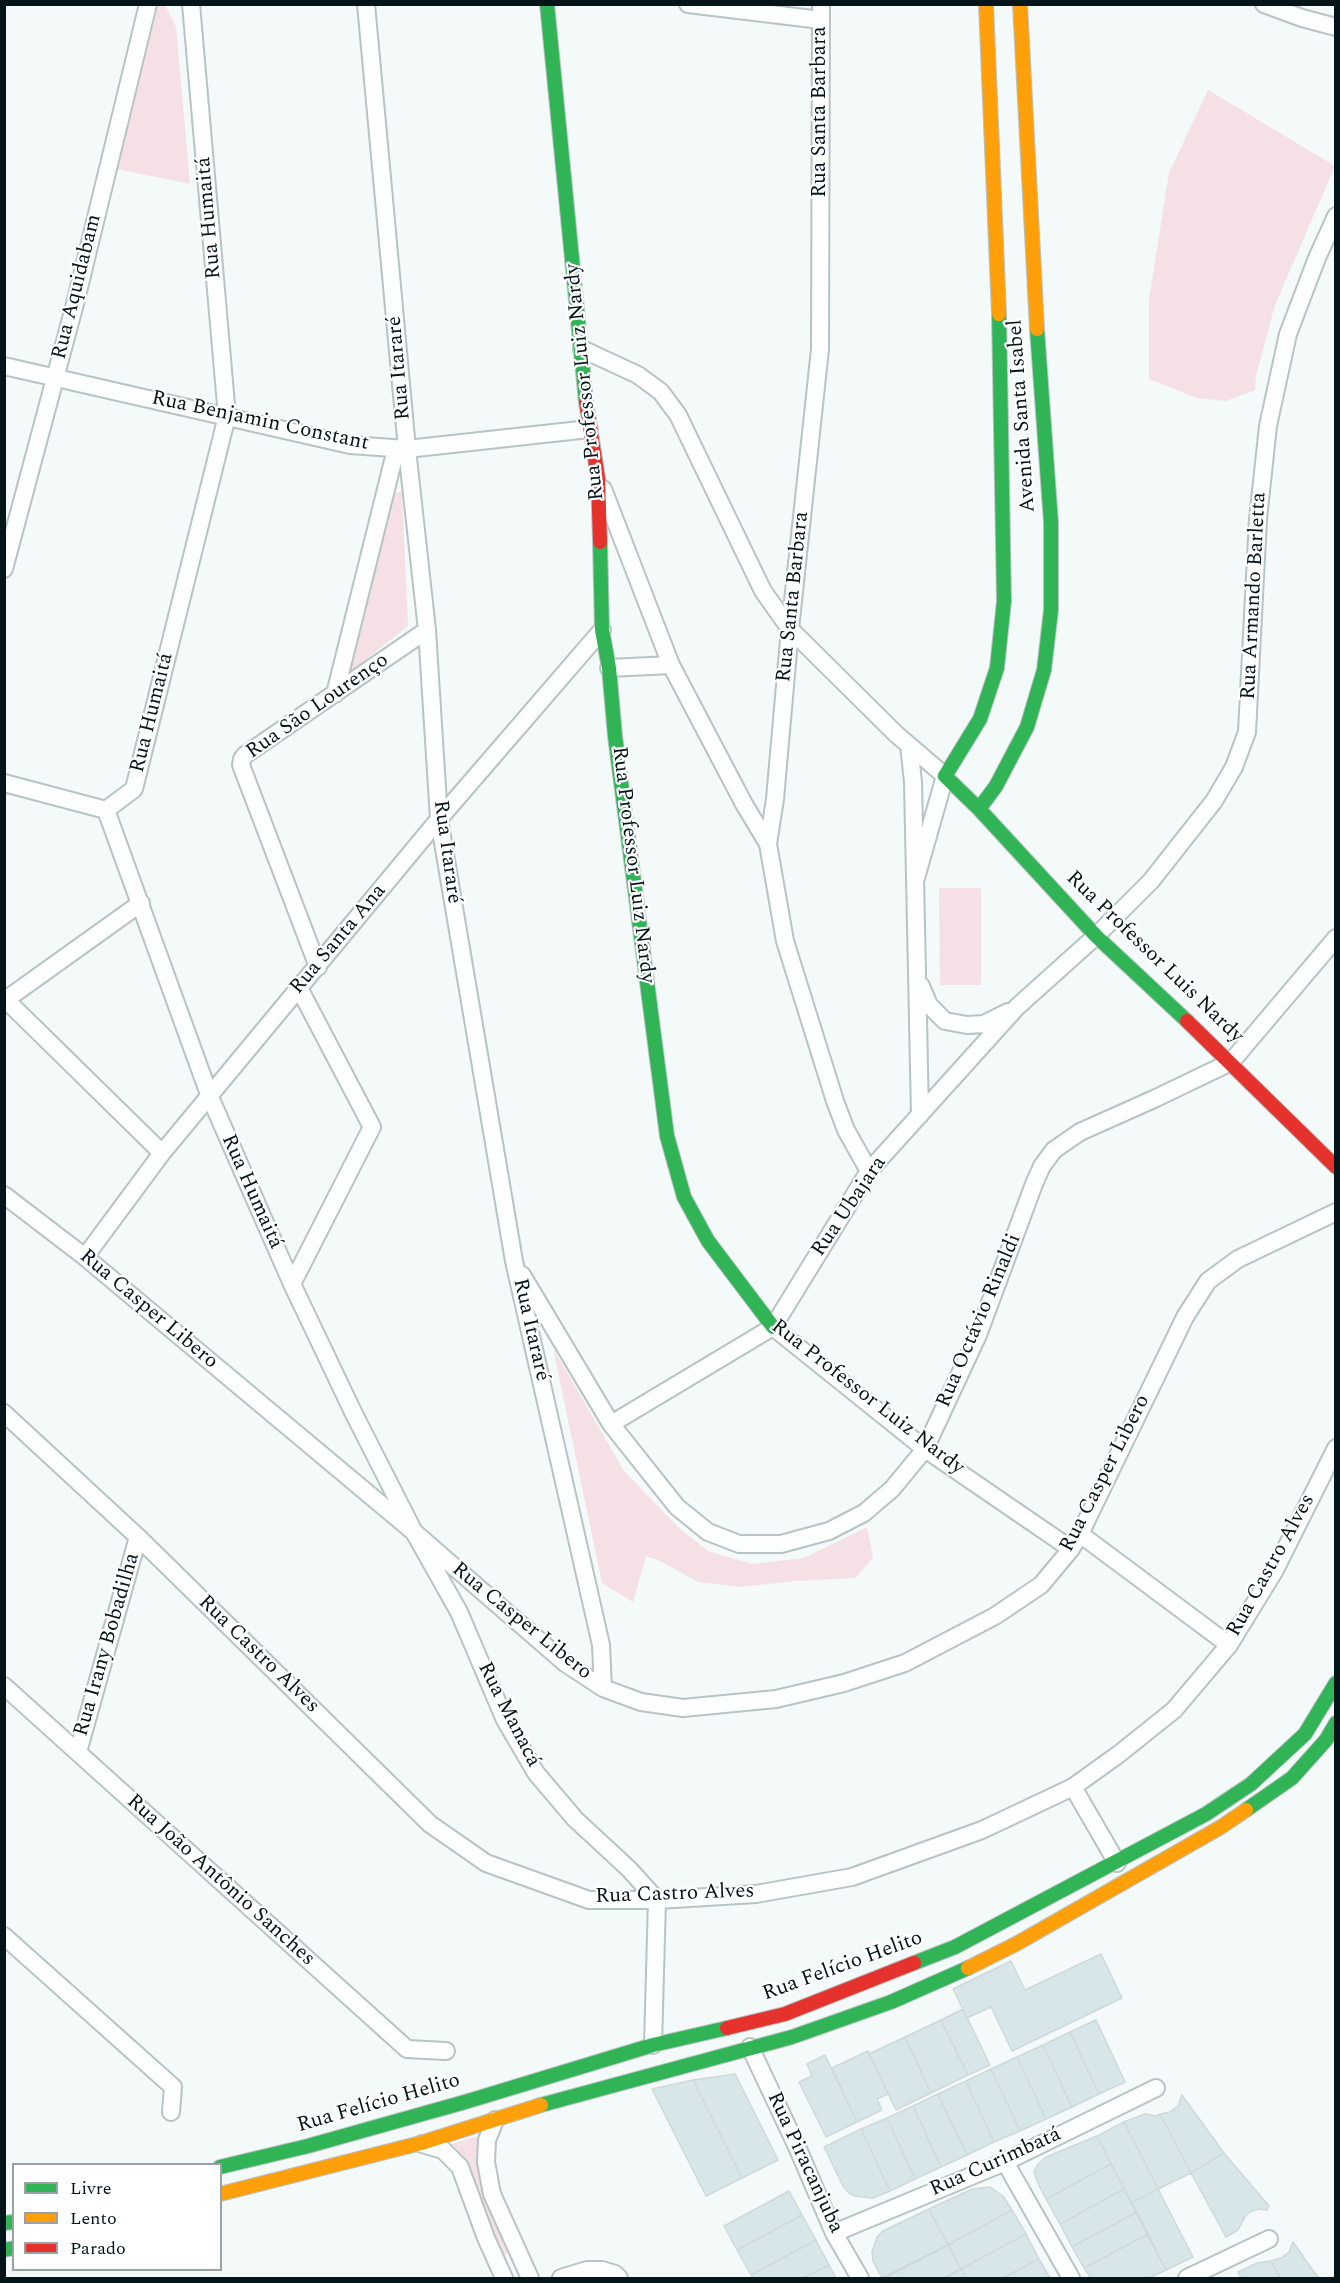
<!DOCTYPE html>
<html>
<head>
<meta charset="utf-8">
<style>
  body { margin:0 }
  #map { position:relative; width:1340px; height:2283px; overflow:hidden; background:#f4f9f9; font-family:Spectral,serif }
  canvas { display:block }
  .frame { position:absolute; inset:0; border:6px solid #041519; pointer-events:none }
  .legend { position:absolute; left:12px; top:2163px; width:210px; height:108px; box-sizing:border-box; background:#fff; border:2px solid #9ba1a3; margin:0; padding:8px 10px; list-style:none; font-size:18px; color:#041519 }
  .legend li { display:flex; align-items:center; gap:12px; height:30px }
  .legend b { width:30px; border:2px solid #9ba1a3 }
</style>
</head>
<body>
<div id="map">
<canvas width="1340" height="2283"></canvas>
<div class="frame"></div>
<ul class="legend">
<li><b style="height:8px;background:#30b455"></b>Livre</li>
<li><b style="height:8px;background:#ff9f0a"></b>Lento</li>
<li><b style="height:8px;background:#e5322d"></b>Parado</li>
</ul>
</div>
<script>
const g = document.querySelector('canvas').getContext('2d');
g.lineJoin = 'round';
function fill(path, color) { g.fillStyle = color; g.fill(path, 'evenodd'); }
const toPath = rows => new Path2D(rows.map(r => 'M' + r).join(''));
function strokePath(path, color, width, dash) { g.strokeStyle = color; g.lineWidth = width; g.lineCap = dash ? 'butt' : 'round'; g.setLineDash(dash || []); g.stroke(path); }
function write(font, color, halo, rows, align = 'center') {
  g.font = font + ' Spectral,serif'; g.lineWidth = 4.5; g.setLineDash([]); g.textBaseline = 'middle'; g.strokeStyle = halo; g.fillStyle = color; for (const [text, x, y, turn = 0] of rows) {
    g.save(); g.translate(x, y); g.rotate((+turn || 0) * Math.PI / 180); g.textAlign = isNaN(turn) ? turn : align; if (halo) g.strokeText(text, 0, 0); g.fillText(text, 0, 0); g.restore();
  }
}
const green = toPath([
  [158,5,165,5,176,27,190,184,117,169],
  [1208,90,1335,166,1275,305,1256,376,1255,390,1226,401,1197,398,1149,379,1149,300,1169,173],
  [402,491,408,626,349,673,393,495],
  [939,888,981,888,981,985,940,985],
  [553,1348,624,1471,678,1527,708,1551,752,1564,804,1558,867,1527,873,1558,855,1578,795,1581,740,1587,698,1582,660,1561,646,1556,633,1602,602,1583],
  [481,2135,478,2145,478,2169,508,2251,505,2255,501,2254,466,2160,452,2144]
]);
const building = toPath([
  [1101,1954,1122,1998,1012,2051,991,2007,967,2018,953,1989,1011,1961,1025,1990,1101,1954],
  [963,2009,990,2065,968,2075,941,2020,963,2009],
  [941,2020,968,2075,931,2093,905,2037,941,2020],
  [1096,2020,1125,2082,1099,2094,1070,2032,1096,2020],
  [1070,2032,1099,2094,1072,2107,1043,2045,1070,2032],
  [905,2037,931,2093,896,2110,869,2054,905,2037],
  [1043,2045,1072,2107,1046,2119,1017,2057,1043,2045],
  [868,2051,888,2094,877,2099,882,2110,857,2122,832,2068,868,2051],
  [825,2055,857,2122,826,2137,799,2082,812,2076,807,2064,825,2055],
  [1017,2057,1046,2119,1020,2131,991,2069,1017,2057],
  [991,2069,1020,2131,994,2142,966,2081,991,2069],
  [735,2074,778,2160,742,2178,693,2080,735,2074],
  [693,2080,742,2178,706,2196,652,2089,693,2080],
  [966,2081,994,2142,967,2155,938,2094,966,2081],
  [938,2094,967,2155,941,2167,913,2106,938,2094],
  [1182,2095,1224,2153,1191,2173,1160,2114,1170,2112,1178,2106,1182,2095],
  [913,2106,941,2167,915,2179,887,2118,913,2106],
  [1145,2114,1156,2116,1160,2114,1191,2173,1158,2189,1124,2122,1145,2114],
  [887,2118,915,2179,890,2191,861,2129,887,2118],
  [1124,2122,1158,2189,1131,2203,1097,2136,1124,2122],
  [861,2129,890,2191,873,2198,855,2196,849,2193,843,2186,824,2147,861,2129],
  [1097,2136,1111,2164,1046,2199,1037,2181,1034,2171,1039,2163,1046,2157,1097,2136],
  [1224,2153,1269,2206,1267,2210,1259,2209,1252,2211,1246,2215,1238,2230,1226,2237,1191,2173,1224,2153],
  [1111,2164,1124,2189,1060,2224,1046,2199,1111,2164],
  [990,2187,1003,2196,1012,2210,948,2245,929,2209,972,2189,990,2187],
  [1124,2189,1137,2212,1072,2247,1060,2224,1124,2189],
  [1158,2189,1193,2257,1166,2270,1131,2203,1158,2189],
  [789,2191,802,2215,737,2250,724,2226,789,2191],
  [929,2209,948,2245,882,2278,873,2261,872,2252,877,2237,883,2231,929,2209],
  [1012,2210,1026,2234,961,2269,948,2245,1012,2210],
  [1137,2212,1148,2234,1084,2268,1072,2247,1137,2212],
  [802,2215,816,2240,751,2275,737,2250,802,2215],
  [1026,2234,1039,2259,1003,2278,966,2278,961,2269,1026,2234],
  [1148,2234,1166,2270,1149,2278,1091,2278,1084,2268,1148,2234],
  [816,2240,829,2265,803,2278,753,2278,751,2275,816,2240],
  [1293,2242,1314,2272,1319,2278,1280,2278,1271,2261,1281,2258,1289,2252,1293,2242],
  [948,2245,961,2269,944,2278,885,2278,948,2245],
  [1039,2259,1050,2278,1003,2278,1039,2259],
  [1271,2261,1280,2278,1241,2278,1238,2272,1257,2263,1271,2261],
  [829,2265,836,2278,803,2278,829,2265],
  [961,2269,966,2278,944,2278,961,2269]
]);
const street = toPath([
  [366,4,407,449,427,630,439,819,514,1261,601,1645,603,1688],
  [688,4,821,20],
  [821,4,820,349,790,629,775,799,768,844,785,941,835,1101,846,1130,869,1171],
  [1264,4,1302,18,1336,27],
  [582,349,638,375,661,392,678,415,763,591,790,629,896,734,945,776,916,878],
  [4,366,350,445,407,449,589,429],
  [603,489,671,665,744,804,768,844],
  [4,569,76,300,148,4],
  [609,668,671,665],
  [335,694,396,449],
  [909,745,913,782,920,1115],
  [4,783,106,810],
  [106,810,210,1097,292,1284,354,1414,414,1532,459,1612,505,1720,536,1773,575,1819,629,1869,657,1900,653,2045],
  [106,810,134,789,227,416,191,4],
  [318,967,241,765,242,759,245,755,427,630],
  [921,986,929,1005,945,1021,967,1025,984,1024,1008,1012],
  [6,1000,162,1153],
  [4,1001,141,903],
  [4,1195,85,1257,414,1532,565,1663,603,1688,641,1702,683,1708,776,1699,844,1683,905,1663,995,1616,1041,1585,1071,1549,1080,1534,1185,1317,1208,1281,1238,1259,1336,1212],
  [85,1257,162,1153,439,819,602,630],
  [522,1275,611,1424,677,1507,708,1532,739,1544,781,1544,829,1531,864,1513,892,1489,925,1449,978,1335,1034,1184,1042,1166,1054,1150,1080,1132,1154,1099,1231,1062,1336,938],
  [292,1284,372,1127,299,988],
  [773,1327,925,1449,1071,1549],
  [4,1413,138,1537,430,1824,486,1863,589,1900,657,1900,756,1894,852,1877,982,1830,1073,1787,1119,1754,1174,1710,1229,1645,1275,1570,1336,1448],
  [611,1424,773,1327,869,1171,1017,1007,1096,936,1151,881,1214,801,1234,767,1247,732,1258,519,1268,426,1288,334,1317,258,1336,216],
  [1080,1534,1229,1645],
  [4,1686,407,2049,446,2051],
  [78,1752,138,1537],
  [1073,1787,1117,1863],
  [4,1936,173,2087,171,2112],
  [750,2047,798,2149,834,2233,860,2278],
  [495,2120,487,2140,486,2162,492,2194,530,2278],
  [422,2144,443,2150,460,2167,486,2238,504,2278],
  [1005,2162,1071,2278],
  [834,2233,1005,2162,1156,2088],
  [561,2278,587,2270,602,2270,615,2274,619,2278],
  [1187,2278,1269,2239]
]);
const fast = toPath([
  [547,4,586,402],
  [999,314,1004,601,997,668,980,719,945,776,979,809,1096,936,1187,1021],
  [600,542,602,630,609,668,615,736,667,1136,684,1197,708,1241,773,1327],
  [979,809,996,786,1027,727,1044,670,1051,610,1051,523,1037,329],
  [1246,1810,1292,1778,1326,1740,1336,1723],
  [914,1963,955,1947,1206,1814,1251,1784,1305,1734,1336,1683],
  [541,2105,792,2037,891,2002,968,1968],
  [220,2167,308,2146,465,2102,653,2045,727,2028],
  [4,2223,14,2222],
  [4,2250,14,2248]
]);
const slow = toPath([
  [986,4,999,314],
  [1020,4,1037,329],
  [968,1968,1016,1944,1221,1827,1246,1810],
  [220,2194,421,2143,541,2105]
]);
const jam = toPath([
  [586,402,598,478,600,542],
  [1187,1021,1336,1167],
  [727,2028,785,2014,914,1963]
]);
const streetNames = [
  ["Rua Santa Barbara",821,112,-90],
  ["Rua Humaitá",210,218,-95],
  ["Rua Aquidabam",78,287,-76],
  ["Rua Itararé",400,368,-95],
  ["Rua Professor Luiz Nardy",586,382,-96],
  ["Avenida Santa Isabel",1023,416,-94],
  ["Rua Benjamin Constant",260,422,12],
  ["Rua Armando Barletta",1255,596,-87],
  ["Rua Santa Barbara",794,597,-84],
  ["Rua São Lourenço",318,707,-35],
  ["Rua Humaitá",153,713,-76],
  ["Rua Itararé",446,852,82],
  ["Rua Professor Luiz Nardy",632,865,83],
  ["Rua Santa Ana",339,940,-50],
  ["Rua Professor Luis Nardy",1154,958,44],
  ["Rua Humaitá",251,1192,66],
  ["Rua Ubajara",850,1207,-56],
  ["Rua Casper Libero",148,1310,40],
  ["Rua Octávio Rinaldi",980,1321,-67],
  ["Rua Itararé",530,1330,77],
  ["Rua Professor Luiz Nardy",867,1398,38],
  ["Rua Casper Libero",1106,1474,-63],
  ["Rua Castro Alves",1272,1566,-61],
  ["Rua Casper Libero",521,1622,39],
  ["Rua Irany Bobadilha",108,1645,-74],
  ["Rua Castro Alves",258,1655,44],
  ["Rua Manacá",508,1715,63],
  ["Rua João Antônio Sanches",220,1881,42],
  ["Rua Castro Alves",675,1895,-2],
  ["Rua Felício Helito",843,1967,-20],
  ["Rua Felício Helito",379,2104,-16],
  ["Rua Piracanjuba",804,2163,65],
  ["Rua Curimbatá",996,2163,-24]
];
fill(green, '#f5e0e5');
fill(building, '#d7e6e8');
strokePath(building, '#cfd9db', 1.5);
strokePath(street, '#b8c3c4', 20);
strokePath(fast, '#b8c3c4', 16);
strokePath(slow, '#b8c3c4', 16);
strokePath(jam, '#b8c3c4', 16);
strokePath(street, '#fdfefe', 16);
strokePath(fast, '#30b455', 14);
strokePath(slow, '#ff9f0a', 14);
strokePath(jam, '#e5322d', 14);
write('21px', '#041519', '#fff', streetNames);
</script>
</body>
</html>
